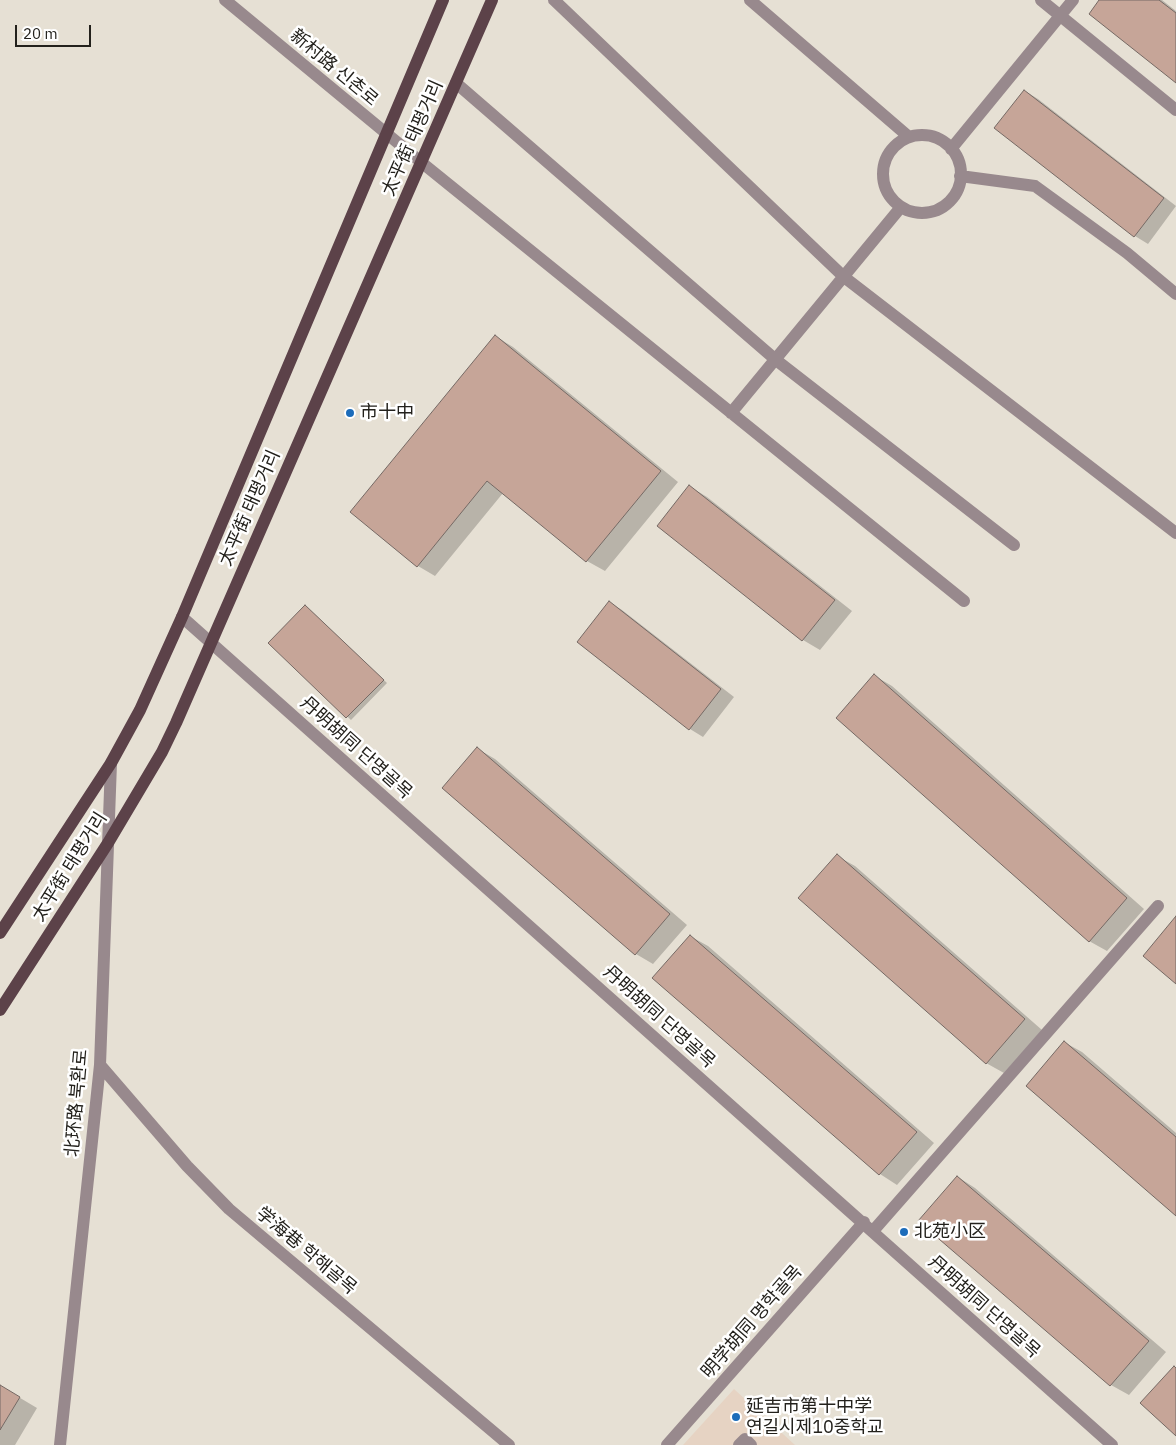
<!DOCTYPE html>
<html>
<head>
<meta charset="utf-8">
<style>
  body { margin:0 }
  #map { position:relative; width:1176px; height:1445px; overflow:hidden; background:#e6e0d4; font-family:"IBM Plex Sans",sans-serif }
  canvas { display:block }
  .scale { position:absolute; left:15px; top:25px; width:76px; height:22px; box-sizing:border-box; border:2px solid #23211c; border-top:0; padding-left:6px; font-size:15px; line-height:18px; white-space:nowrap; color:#23211c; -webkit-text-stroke:4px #fff; paint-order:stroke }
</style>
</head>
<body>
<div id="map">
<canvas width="1176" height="1445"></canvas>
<div class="scale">20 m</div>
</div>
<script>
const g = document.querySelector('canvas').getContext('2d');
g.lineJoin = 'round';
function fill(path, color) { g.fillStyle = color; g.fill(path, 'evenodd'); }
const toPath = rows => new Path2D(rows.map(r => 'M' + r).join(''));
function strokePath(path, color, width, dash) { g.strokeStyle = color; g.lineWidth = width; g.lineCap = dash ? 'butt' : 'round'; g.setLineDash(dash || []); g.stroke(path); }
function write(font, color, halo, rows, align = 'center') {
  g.font = font + ' "IBM Plex Sans","Noto Sans SC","Noto Sans KR",sans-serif'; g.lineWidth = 5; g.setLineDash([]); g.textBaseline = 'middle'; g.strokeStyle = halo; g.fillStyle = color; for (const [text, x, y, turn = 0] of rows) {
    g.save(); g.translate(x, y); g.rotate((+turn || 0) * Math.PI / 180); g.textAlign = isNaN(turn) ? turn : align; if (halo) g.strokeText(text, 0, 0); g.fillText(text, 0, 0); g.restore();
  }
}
const education = toPath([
  [734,1389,795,1445,683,1445]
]);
const shadow = toPath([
  [1101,0,1162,0,1176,11,1176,81],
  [1025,91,1038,99,1176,206,1148,244,1135,236],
  [495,336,513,347,678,482,605,571,587,561,503,493,435,576,418,566],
  [689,486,707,497,852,611,820,650,803,640,658,526],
  [609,602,622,610,734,697,703,737,690,729,578,642],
  [306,606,387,683,351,720,270,642],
  [875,676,892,686,1144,909,1107,951,1089,941],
  [478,749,495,759,687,925,653,964,636,954],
  [837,856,855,866,1042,1030,1004,1073,986,1063],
  [690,936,708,946,934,1143,897,1185,880,1174,654,978],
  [1064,1042,1082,1052,1176,1133,1176,1214],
  [958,1177,975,1188,1166,1352,1129,1395,1111,1385,920,1221],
  [0,1386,37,1408,15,1445,0,1445]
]);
const building = toPath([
  [1099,0,1159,0,1176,13,1176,83,1089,14,1099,0],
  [1024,90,1164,198,1134,237,994,128,1024,90],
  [495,335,661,471,586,562,487,481,417,567,350,512,495,335],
  [689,485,835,600,802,641,657,526,689,485],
  [609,601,721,689,689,730,577,642,609,601],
  [305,605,384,680,346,718,268,643,305,605],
  [874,674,1127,898,1089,942,836,718,874,674],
  [477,747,670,914,635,955,442,788,477,747],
  [837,854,1025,1019,986,1064,798,898,837,854],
  [1176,916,1176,984,1143,956,1176,916],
  [690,935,917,1132,879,1175,652,978,690,935],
  [1064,1041,1176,1137,1176,1216,1026,1086,1064,1041],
  [957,1176,1149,1341,1110,1386,918,1221,957,1176],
  [1174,1366,1176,1368,1176,1436,1140,1403,1174,1366],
  [0,1385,20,1397,0,1430,0,1385]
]);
const minor = toPath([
  [225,0,421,162,964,601],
  [554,0,844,277,1176,533],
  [750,0,909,137],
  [1041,0,1176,110],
  [456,83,776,360,1014,545],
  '883 174a39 39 0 1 1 78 0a39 39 0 1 1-78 0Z',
  [951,149,1073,0],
  [960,176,1035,186,1127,253,1176,294],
  [731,413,901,207],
  [182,617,1112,1445],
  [100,1065,187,1166,229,1209,509,1445],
  [873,1231,1158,906],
  [60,1445,100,1065,111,763],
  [667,1445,864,1222],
  [739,1445,745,1439,751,1445]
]);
const major = toPath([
  [0,933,111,763,140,710,182,617,443,0],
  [0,1010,108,843,162,752,176,723,492,0]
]);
const markers = [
  [350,413,5,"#1c6cba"],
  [904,1232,5,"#1c6cba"],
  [736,1417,5,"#1c6cba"]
];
const streetNames = [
  ["新村路 신촌로",334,68,40],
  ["太平街 태평거리",413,138,-66],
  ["太平街 태평거리",250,508,-66],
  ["丹明胡同 단명골목",356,748,42],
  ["太平街 태평거리",70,867,-58],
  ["丹明胡同 단명골목",659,1017,42],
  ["北环路 북환로",77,1103,-85],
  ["学海巷 학해골목",306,1251,40],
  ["丹明胡同 단명골목",984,1307,42],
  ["明学胡同 명학골목",752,1322,-49]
];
const poiNames = [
  ["市十中",360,413],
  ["北苑小区",914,1232],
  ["延吉市第十中学",746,1407],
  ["연길시제10중학교",746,1428]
];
fill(education, '#e6d3c3');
fill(shadow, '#0003');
fill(building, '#c6a598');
strokePath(building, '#756964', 1);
strokePath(minor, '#98898d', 12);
strokePath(major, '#5c4249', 12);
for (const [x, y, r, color] of markers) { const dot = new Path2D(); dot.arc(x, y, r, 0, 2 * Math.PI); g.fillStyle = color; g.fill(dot); strokePath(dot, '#fff', 2); }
write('18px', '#23211c', '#fff', streetNames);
write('18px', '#23211c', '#fff', poiNames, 'left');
</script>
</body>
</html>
